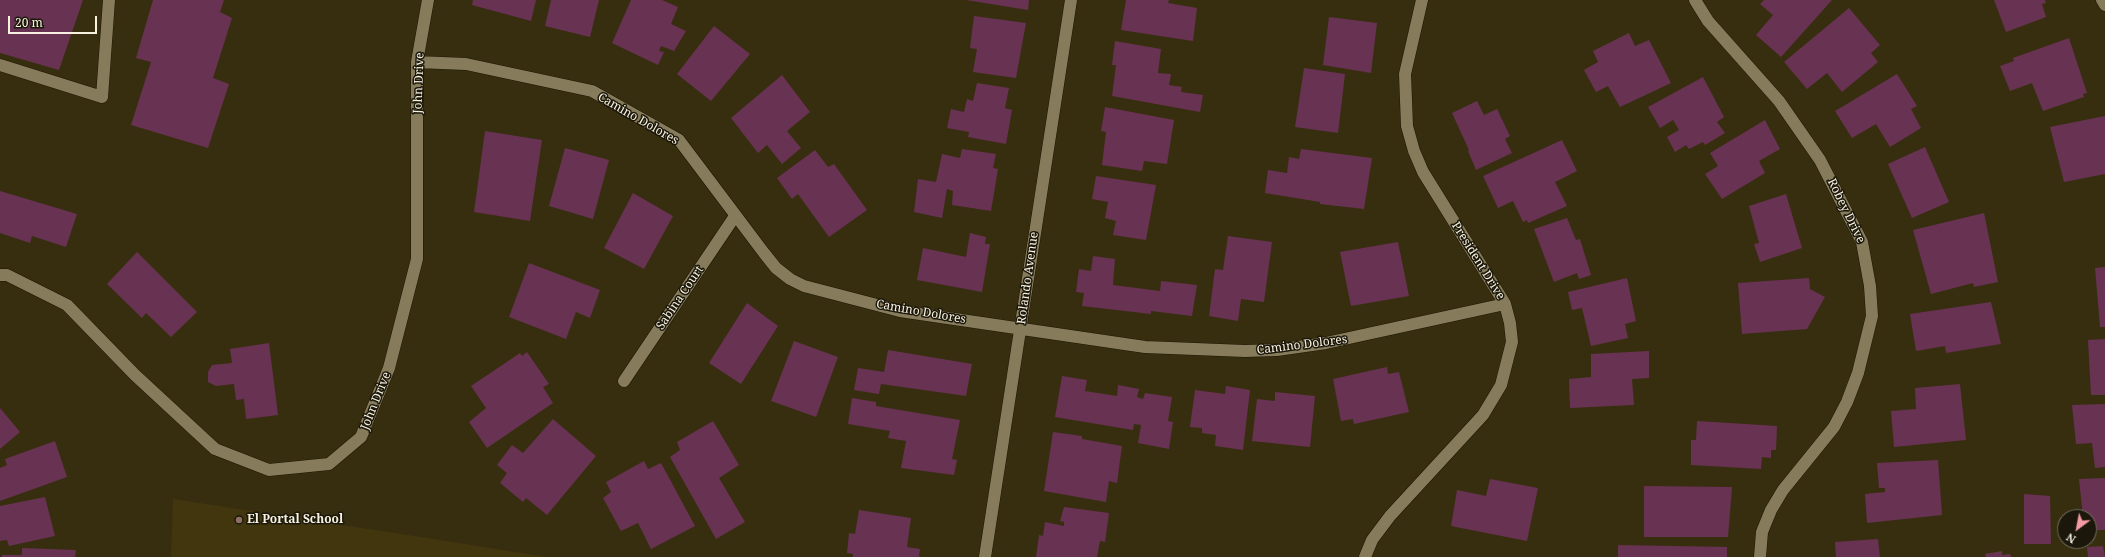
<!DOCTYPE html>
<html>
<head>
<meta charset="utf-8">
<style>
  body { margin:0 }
  #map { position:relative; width:2105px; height:557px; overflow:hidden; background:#372e10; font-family:"Noto Serif",serif }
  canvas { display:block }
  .north { position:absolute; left:2057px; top:509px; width:40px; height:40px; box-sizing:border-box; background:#1b170a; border:1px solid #736e5f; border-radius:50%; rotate:212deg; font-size:11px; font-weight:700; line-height:16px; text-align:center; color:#f7f1df }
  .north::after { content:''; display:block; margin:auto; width:14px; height:18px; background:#f49aa4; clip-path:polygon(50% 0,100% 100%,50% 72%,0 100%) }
  .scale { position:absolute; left:8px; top:16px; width:89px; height:18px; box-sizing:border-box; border:2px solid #f7f1df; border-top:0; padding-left:5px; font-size:12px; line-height:14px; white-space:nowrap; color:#f7f1df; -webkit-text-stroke:3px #1b170a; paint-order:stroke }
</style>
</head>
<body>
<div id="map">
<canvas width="2105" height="557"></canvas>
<div class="north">N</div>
<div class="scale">20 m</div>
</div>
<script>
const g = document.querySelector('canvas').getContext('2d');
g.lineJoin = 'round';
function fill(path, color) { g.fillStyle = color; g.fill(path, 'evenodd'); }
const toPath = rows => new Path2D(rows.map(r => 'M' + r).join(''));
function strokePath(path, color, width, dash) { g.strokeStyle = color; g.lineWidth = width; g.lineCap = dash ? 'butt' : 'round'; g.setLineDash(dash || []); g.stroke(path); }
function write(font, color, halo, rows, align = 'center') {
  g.font = font + ' "Noto Serif",serif'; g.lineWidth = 3; g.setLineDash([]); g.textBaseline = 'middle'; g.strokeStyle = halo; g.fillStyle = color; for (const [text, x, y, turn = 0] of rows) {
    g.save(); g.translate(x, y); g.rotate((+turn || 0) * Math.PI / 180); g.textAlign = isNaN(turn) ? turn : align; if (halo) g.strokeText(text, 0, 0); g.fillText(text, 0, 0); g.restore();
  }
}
const built = toPath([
  [173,499,440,540,547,557,171,557]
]);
const building = toPath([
  [0,0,83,0,59,70,0,53],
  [153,0,224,0,220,12,232,18,213,78,229,84,208,148,131,125,151,62,136,58],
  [473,0,536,0,531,21,472,5],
  [551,0,599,0,590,37,545,26],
  [631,0,662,0,678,7,671,24,686,31,674,51,661,46,659,51,664,52,658,65,612,43],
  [966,0,1029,0,1028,10],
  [1126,0,1169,0,1168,3,1197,8,1193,41,1121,30],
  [1764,0,1832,0,1781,57,1756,35,1773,15,1760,4],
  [1994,0,2045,0,2046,3,2042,4,2046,17,2006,32],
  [1849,8,1880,45,1871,53,1878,62,1842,92,1827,73,1807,89,1784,62],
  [974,16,1026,23,1016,78,973,72,977,49,970,48],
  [1329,17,1377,23,1371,73,1323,65],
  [714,26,750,54,711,101,677,74],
  [1629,33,1635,46,1649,40,1671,83,1620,107,1608,86,1596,92,1584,70,1598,62,1593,51],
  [2069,38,2087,93,2083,94,2084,97,2043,111,2032,83,2010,91,2000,66,2014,61,2013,58],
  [1115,41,1161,49,1158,73,1171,74,1169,85,1182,87,1181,92,1203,95,1200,112,1112,96,1116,65,1112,65],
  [1304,68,1345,74,1338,133,1295,127],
  [1897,74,1917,106,1911,109,1921,128,1890,147,1876,124,1852,138,1835,111],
  [782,75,810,112,787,131,801,148,782,164,767,145,758,153,731,118],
  [1703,77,1724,117,1717,122,1725,133,1705,145,1703,142,1689,149,1686,145,1675,152,1667,137,1679,130,1673,120,1660,128,1648,107],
  [977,83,1009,88,1005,108,1012,110,1006,144,968,137,969,132,947,128,951,109,964,112,967,99,973,101],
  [1477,101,1484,115,1497,109,1510,136,1505,139,1512,153,1476,170,1468,151,1469,150,1452,113],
  [1105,107,1174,120,1167,164,1144,161,1142,171,1102,165,1106,132,1101,131],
  [2105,116,2105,174,2064,182,2050,127],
  [1765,120,1780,149,1759,161,1765,173,1722,199,1705,174,1718,166,1710,153],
  [485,131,542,140,530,221,474,212],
  [1562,140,1577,171,1555,182,1567,206,1528,223,1527,220,1523,222,1513,201,1498,208,1483,176],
  [1925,147,1949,202,1912,218,1888,164],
  [565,148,609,160,593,219,549,206],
  [962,149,996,154,993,168,998,169,991,211,952,205,953,191,947,189,942,218,914,212,918,179,936,182,942,154,960,158],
  [1301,149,1372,158,1364,209,1320,204,1320,202,1265,193,1268,170,1287,173,1289,157,1299,159],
  [815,150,828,167,834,164,867,210,829,237,798,194,792,199,777,178],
  [1096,176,1156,185,1146,240,1113,235,1116,221,1105,218,1108,202,1092,199],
  [0,191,77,214,66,247,32,236,30,243,0,233],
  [633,193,673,216,644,269,604,248],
  [1786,194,1802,248,1760,262,1754,244,1759,243,1749,206],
  [1984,213,1998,282,1974,287,1973,283,1931,294,1913,230],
  [1567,218,1576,240,1580,239,1591,275,1579,279,1577,273,1554,282,1534,229],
  [970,233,986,237,985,244,990,244,982,292,917,280,923,248,966,257],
  [1228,236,1272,242,1264,302,1241,299,1238,321,1209,316,1215,269,1223,270],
  [1398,242,1409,296,1351,306,1340,252],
  [137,252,197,312,171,337,146,313,142,318,107,284],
  [1093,256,1115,259,1113,285,1160,291,1161,281,1197,285,1192,316,1151,311,1151,314,1082,306,1084,293,1076,292,1079,269,1091,271],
  [529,263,600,290,590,318,576,312,566,339,509,317],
  [2105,267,2105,327,2100,327,2095,268],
  [1627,278,1636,321,1625,324,1628,338,1591,346,1582,308,1572,310,1568,292],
  [1809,278,1810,289,1825,297,1807,329,1742,334,1738,283],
  [1991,302,2001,344,1946,353,1945,346,1916,351,1910,314],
  [747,303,778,326,741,384,709,363],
  [2105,339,2105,395,2091,395,2088,340],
  [794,341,838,357,816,417,771,401],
  [269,343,278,415,246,419,244,399,236,400,234,384,216,386,208,382,208,372,212,365,232,363,230,349],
  [888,350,972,364,966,396,881,384,879,394,854,390,858,368,884,372],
  [1649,351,1649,378,1632,379,1634,405,1570,408,1569,379,1591,377,1591,354],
  [527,352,549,384,543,387,553,403,487,448,469,422,486,408,471,386,520,353,522,356],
  [1387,367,1388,374,1399,372,1409,412,1354,424,1353,419,1341,421,1333,379],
  [1062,376,1087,380,1085,391,1117,396,1118,385,1139,389,1137,397,1143,399,1145,393,1172,397,1168,421,1173,422,1169,449,1138,443,1141,425,1134,424,1133,430,1055,417],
  [1960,384,1966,440,1894,447,1891,411,1916,409,1915,388],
  [1226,386,1250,390,1243,450,1215,446,1216,435,1202,433,1202,428,1190,427,1195,390,1225,394],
  [1275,392,1315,396,1310,447,1252,441,1257,399,1275,401],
  [852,398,876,402,876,406,960,420,952,459,957,460,954,475,901,468,906,441,888,438,890,431,848,424],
  [2105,404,2105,467,2095,468,2092,443,2076,444,2072,405],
  [0,408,20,432,0,449],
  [553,419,596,456,547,515,526,498,523,502,500,483,507,473,497,465,512,445,523,453],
  [713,421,739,465,719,478,745,522,716,539,670,457,680,450,677,442],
  [1697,421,1777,426,1776,450,1771,450,1771,458,1762,457,1761,469,1691,465,1691,440,1696,440],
  [1053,432,1082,436,1082,439,1122,446,1117,483,1109,481,1106,502,1044,491],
  [55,441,67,477,0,501,0,468,7,465,5,459],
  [1938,460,1942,515,1867,523,1865,494,1885,492,1885,488,1879,488,1877,463],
  [644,461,648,469,661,463,695,526,651,549,638,523,621,531,603,498,611,492,606,482],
  [2105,478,2105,530,2089,530,2089,517,2083,517,2079,479],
  [1490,479,1538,488,1527,541,1451,526,1457,490,1486,496],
  [1644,486,1732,487,1728,537,1644,537],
  [2024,494,2050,496,2051,544,2024,544],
  [45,497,55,536,9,546,7,540,0,541,0,506],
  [1064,507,1109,513,1105,542,1100,541,1097,557,1036,557,1039,535,1043,536,1045,522,1064,526,1064,522,1060,521],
  [859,510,911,518,907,547,920,549,919,556,921,557,853,557,853,554,847,553,849,533,855,534],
  [1878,539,1880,557,1836,557,1835,542],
  [1618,545,1727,547,1727,557,1618,557],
  [2103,546,2105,557,2088,557,2087,547],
  [22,548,76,550,75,557,2,557,2,555,22,555],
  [2002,551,2002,555,2010,554,2011,557,1986,557,1985,554]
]);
const lane = toPath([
  [0,65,102,97,109,0]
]);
const street = toPath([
  [1695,0,1708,21,1779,101,1820,160,1862,242,1870,286,1872,316,1858,373,1847,402,1834,427,1783,490,1771,510,1762,532,1760,557],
  [2102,0,2105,5],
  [417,62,466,64,592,91,679,140,764,253,776,268,790,279,804,286,900,311,1145,347,1245,351,1277,350,1326,343,1505,304],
  [0,275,7,275,67,305,135,375,215,449,269,470,329,464,361,437,389,368,417,259,417,62,428,0],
  [624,381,735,216],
  [985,557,1071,0],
  [1365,557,1372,540,1390,516,1483,415,1501,385,1512,342,1510,323,1505,304,1423,172,1414,151,1407,126,1405,74,1422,0]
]);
const markers = [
  [239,520,4,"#8d6e63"]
];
const streetNames = [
  ["John Drive",419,83,-88],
  ["Camino Dolores",638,119,30],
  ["Robey Drive",1846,211,64],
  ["President Drive",1478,261,58],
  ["Rolando Avenue",1028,278,-82],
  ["Sabina Court",680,298,-56],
  ["Camino Dolores",921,312,10],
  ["Camino Dolores",1302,345,-7],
  ["John Drive",376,401,-68]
];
const poiNames = [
  ["El Portal School",247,520]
];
fill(built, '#42360f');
fill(building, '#683252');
strokePath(lane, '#1f1600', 13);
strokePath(street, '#1f1600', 13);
strokePath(lane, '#867c5c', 12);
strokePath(street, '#867c5c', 12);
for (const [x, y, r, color] of markers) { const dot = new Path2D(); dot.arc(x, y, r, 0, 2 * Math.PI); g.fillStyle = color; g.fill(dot); strokePath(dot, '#1b170a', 1.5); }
write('12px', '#f7f1df', '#1b170a', streetNames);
write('bold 12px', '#f7f1df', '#1b170a', poiNames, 'left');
</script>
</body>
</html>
